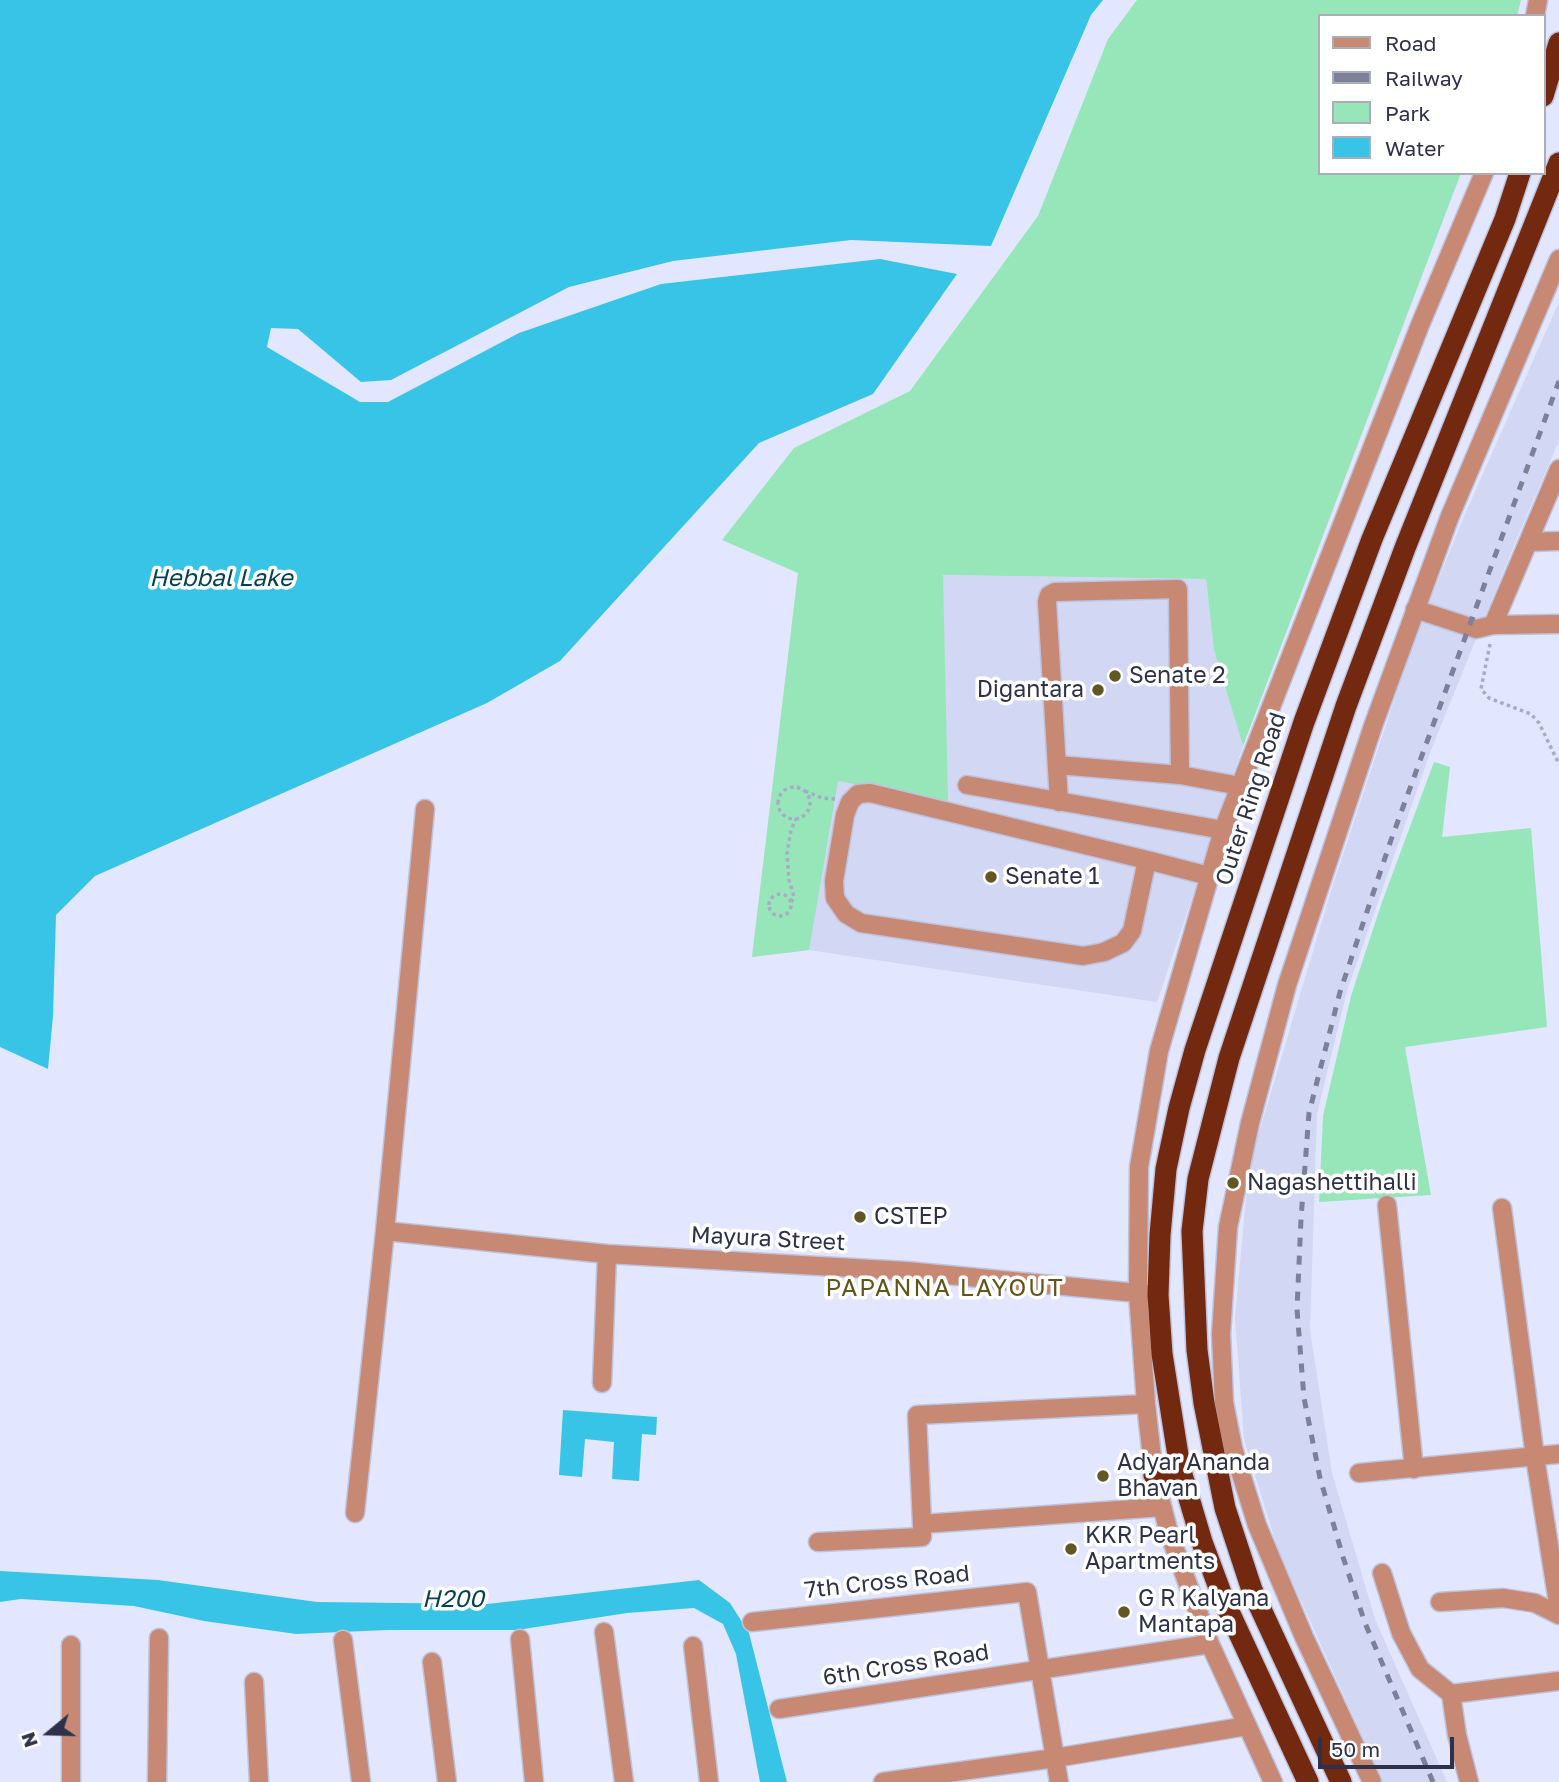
<!DOCTYPE html>
<html>
<head>
<meta charset="utf-8">
<style>
  body { margin:0 }
  #map { position:relative; width:1559px; height:1782px; overflow:hidden; background:#e2e6ff; font-family:"Golos Text",sans-serif }
  canvas { display:block }
  .legend { position:absolute; left:1318px; top:14px; width:228px; height:161px; box-sizing:border-box; background:#fff; border:2px solid #abadb7; margin:0; padding:9px 12px; list-style:none; font-size:21px; color:#2e314a }
  .legend li { display:flex; align-items:center; gap:14px; height:35px }
  .legend b { width:35px; border:2px solid #abadb7 }
  .north { position:absolute; left:14px; top:1698px; width:70px; height:70px; -webkit-text-stroke:5px #fff; paint-order:stroke; rotate:251deg; font-size:19px; font-weight:700; line-height:28px; text-align:center; color:#2e314a }
  .north::after { content:''; display:block; margin:auto; width:24px; height:32px; background:#2e314a; clip-path:polygon(50% 0,100% 100%,50% 72%,0 100%) }
  .scale { position:absolute; left:1318px; top:1737px; width:136px; height:32px; box-sizing:border-box; border:4px solid #2e314a; border-top:0; padding-left:9px; font-size:21px; line-height:24px; white-space:nowrap; color:#2e314a; -webkit-text-stroke:5px #fff; paint-order:stroke }
</style>
</head>
<body>
<div id="map">
<canvas width="1559" height="1782"></canvas>
<ul class="legend">
<li><b style="height:9px;background:#c78874"></b>Road</li>
<li><b style="height:9px;background:#7c8099"></b>Railway</li>
<li><b style="height:19px;background:#96e6b9"></b>Park</li>
<li><b style="height:19px;background:#38c4e6"></b>Water</li>
</ul>
<div class="north">N</div>
<div class="scale">50 m</div>
</div>
<script>
const g = document.querySelector('canvas').getContext('2d');
g.lineJoin = 'round';
function fill(path, color) { g.fillStyle = color; g.fill(path, 'evenodd'); }
const toPath = rows => new Path2D(rows.map(r => 'M' + r).join(''));
function strokePath(path, color, width, dash) { g.strokeStyle = color; g.lineWidth = width; g.lineCap = dash ? 'butt' : 'round'; g.setLineDash(dash || []); g.stroke(path); }
function write(font, color, halo, rows, align = 'center') {
  g.font = font + ' "Golos Text",sans-serif'; g.lineWidth = 7; g.setLineDash([]); g.textBaseline = 'middle'; g.strokeStyle = halo; g.fillStyle = color; for (const [text, x, y, turn = 0] of rows) {
    g.save(); g.translate(x, y); g.rotate((+turn || 0) * Math.PI / 180); g.textAlign = isNaN(turn) ? turn : align; if (halo) g.strokeText(text, 0, 0); g.fillText(text, 0, 0); g.restore();
  }
}
const built = toPath([
  [1559,302,1559,441,1517,538,1431,750,1347,991,1317,1114,1310,1330,1332,1473,1375,1619,1447,1782,1383,1782,1278,1550,1244,1439,1235,1318,1249,1166,1331,891,1414,640,1462,521],
  [798,573,1206,579,1214,650,1243,746,1157,1002,809,950,752,957]
]);
const green = toPath([
  [1137,0,1521,0,1517,16,1319,16,1319,173,1461,173,1243,746,1214,650,1206,579,943,575,948,801,838,781,809,950,752,957,798,573,722,540,794,448,910,391,1038,216,1108,39],
  [1434,762,1450,767,1442,837,1531,828,1547,1027,1405,1047,1431,1195,1319,1202,1323,1116,1351,996,1382,902]
]);
const water = toPath([
  [0,0,1103,0,1091,15,991,246,851,240,673,261,569,287,391,380,361,382,298,329,271,328,267,347,360,402,388,402,519,333,661,284,880,259,957,274,873,394,759,443,560,661,487,703,95,876,56,915,53,1016,48,1069,0,1047],
  [563,1410,657,1417,656,1435,642,1434,639,1481,612,1479,614,1442,585,1439,582,1477,559,1475],
  [0,1571,158,1580,317,1602,487,1604,699,1580,730,1603,749,1633,787,1782,760,1782,736,1654,723,1624,694,1608,627,1613,517,1630,387,1630,296,1634,204,1621,134,1606,21,1599,0,1602]
]);
const path = toPath([
  [1490,644,1481,689,1489,698,1531,714,1539,723,1559,764],
  '778 803a16 16 0 1 1 32 0a16 16 0 1 1-32 0Z',
  [805,791,822,798,835,799],
  '769 905a11 11 0 1 1 22 0a11 11 0 1 1-22 0Z',
  [791,902,794,897,789,880,787,854,791,830,796,819]
]);
const minor = toPath([
  [1535,16,1538,0],
  [1529,542,1559,541],
  [1415,609,1476,629,1493,625,1559,624],
  [1493,625,1559,469],
  [1057,765,1180,775],
  [967,785,1223,830],
  [1059,802,1047,602,1049,595,1055,592,1178,589,1180,775,1240,786],
  [1147,860,1132,931,1123,943,1104,952,1083,956,861,923,846,914,835,898,834,881,845,815,850,802,858,794,870,793,1147,860,1209,876],
  [1387,1205,1414,1469],
  [1502,1208,1535,1457,1559,1609],
  [385,1231,607,1254],
  [602,1383,607,1254,906,1271,1148,1294],
  [1146,1404,917,1415,922,1524,1162,1507],
  [1359,1473,1559,1454],
  [355,1513,385,1231,425,809],
  [818,1542,922,1537,922,1524],
  [1382,1573,1401,1633,1420,1669,1451,1694,1457,1735,1469,1782],
  [1440,1602,1503,1598,1535,1603,1559,1615],
  [752,1622,1027,1592,1059,1782],
  [604,1632,624,1782],
  [520,1639,534,1782],
  [343,1640,361,1782],
  [71,1645,71,1782],
  [693,1646,709,1782],
  [432,1662,447,1782],
  [254,1682,259,1782],
  [1451,1694,1559,1681],
  [779,1709,1210,1644],
  [157,1782,159,1638],
  [883,1782,1055,1758,1247,1726],
  [1273,1782,1210,1644,1169,1533,1154,1475,1146,1404,1138,1293,1139,1167,1159,1051,1223,830,1420,325,1484,173],
  [1372,1782,1304,1637,1257,1525,1233,1448,1224,1402,1221,1334,1228,1227,1250,1123,1287,985,1373,726,1450,516,1559,259]
]);
const highway = toPath([
  [1543,96,1559,43],
  [1154,1475,1180,1468],
  [1308,1782,1224,1601,1202,1542,1180,1468,1162,1354,1158,1295,1160,1235,1166,1169,1179,1108,1195,1050,1304,722,1372,539,1505,219,1520,173],
  [1341,1782,1252,1590,1225,1508,1204,1403,1197,1350,1192,1231,1198,1179,1229,1058,1346,706,1405,548,1559,163]
]);
const rail = toPath([
  [1433,1782,1365,1623,1343,1557,1320,1478,1304,1398,1297,1309,1301,1219,1309,1113,1340,992,1391,840,1559,381]
]);
const markers = [
  [1115,676,7,"#615724"],
  [1098,690,7,"#615724"],
  [991,877,7,"#615724"],
  [1233,1183,7,"#615724"],
  [860,1217,7,"#615724"],
  [1103,1476,7,"#615724"],
  [1071,1549,7,"#615724"],
  [1124,1612,7,"#615724"]
];
const poiNames = [
  ["Senate 2",1129,676],
  ["Digantara",1084,690,"right"],
  ["Senate 1",1005,877],
  ["Nagashettihalli",1247,1183],
  ["CSTEP",874,1217],
  ["Adyar Ananda",1117,1463],
  ["Bhavan",1117,1489],
  ["KKR Pearl",1085,1536],
  ["Apartments",1085,1562],
  ["G R Kalyana",1138,1599],
  ["Mantapa",1138,1625]
];
const streetNames = [
  ["Outer Ring Road",1251,799,-72],
  ["Mayura Street",768,1239,3],
  ["7th Cross Road",887,1582,-6],
  ["6th Cross Road",906,1665,-9]
];
const waterNames = [
  ["Hebbal Lake",221,578],
  ["H200",453,1599]
];
const neighbourhoodNames = [
  ["PAPANNA LAYOUT",945,1288]
];
fill(built, '#d2d7f3');
fill(green, '#96e6b9');
fill(water, '#38c4e6');
strokePath(minor, '#bec2db', 21);
strokePath(highway, '#bec2db', 24);
strokePath(path, '#a7abc4', 3.5, [3.5, 3.5]);
strokePath(minor, '#c78874', 18);
strokePath(highway, '#73290f', 21);
strokePath(rail, '#7c8099', 5, [9, 9]);
for (const [x, y, r, color] of markers) { const dot = new Path2D(); dot.arc(x, y, r, 0, 2 * Math.PI); g.fillStyle = color; g.fill(dot); strokePath(dot, '#fff', 2.5); }
write('23px', '#2e314a', '#fff', poiNames, 'left');
write('23px', '#2e314a', '#fff', streetNames);
write('italic 24px', '#064352', '#fff', waterNames);
g.letterSpacing = '2px';
write('24px', '#615619', '#fff', neighbourhoodNames);
g.letterSpacing = '0px';
</script>
</body>
</html>
